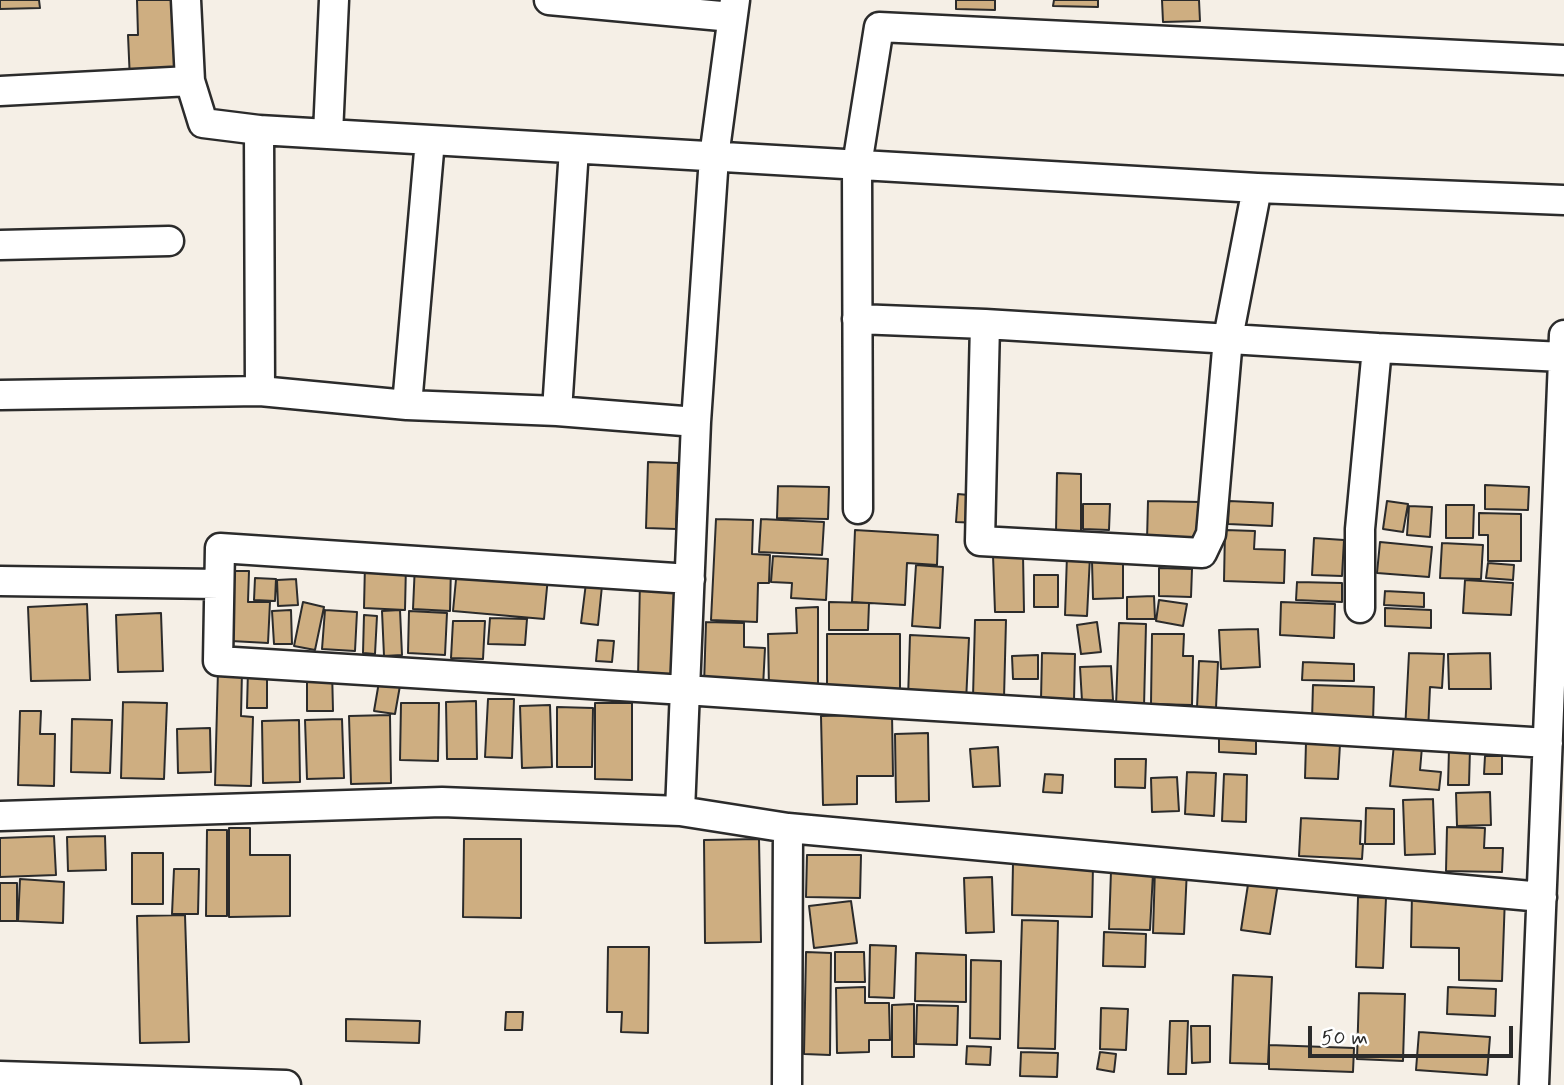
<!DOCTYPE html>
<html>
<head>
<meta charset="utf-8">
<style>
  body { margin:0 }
  #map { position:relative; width:1564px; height:1085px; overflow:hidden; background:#f5efe6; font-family:Mynerve,sans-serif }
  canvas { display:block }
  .scale { position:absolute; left:1308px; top:1026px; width:205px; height:32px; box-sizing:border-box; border:4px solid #2b2b2b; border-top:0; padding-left:9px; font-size:21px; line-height:24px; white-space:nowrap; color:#2b2b2b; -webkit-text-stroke:5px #fff; paint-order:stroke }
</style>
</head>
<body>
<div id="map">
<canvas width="1564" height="1085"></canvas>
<div class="scale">50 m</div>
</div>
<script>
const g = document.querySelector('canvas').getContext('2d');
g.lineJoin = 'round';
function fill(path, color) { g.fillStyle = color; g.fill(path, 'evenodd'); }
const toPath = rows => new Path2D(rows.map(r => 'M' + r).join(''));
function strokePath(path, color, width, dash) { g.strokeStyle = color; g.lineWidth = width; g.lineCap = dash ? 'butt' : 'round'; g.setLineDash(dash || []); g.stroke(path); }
const building = toPath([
  [0,0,39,0,40,8,0,9,0,0],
  [137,0,173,0,176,79,130,81,128,35,138,35,137,0],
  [956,0,995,0,995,10,956,9,956,0],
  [1054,0,1098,0,1098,7,1053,6,1054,0],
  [1162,0,1199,0,1200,21,1163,22,1162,0],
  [648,462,678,463,676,529,646,528,648,462],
  [1057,473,1081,474,1081,533,1056,532,1057,473],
  [1485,485,1529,487,1528,510,1485,509,1485,485],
  [778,486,829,487,828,519,777,518,778,486],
  [958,494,979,496,978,523,956,522,958,494],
  [1148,501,1201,502,1200,542,1147,540,1148,501],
  [1229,501,1273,503,1272,526,1228,524,1229,501],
  [1387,501,1408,504,1403,532,1383,529,1387,501],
  [1083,504,1110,504,1109,530,1083,529,1083,504],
  [1446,505,1474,505,1473,538,1446,538,1446,505],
  [1409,506,1432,507,1430,537,1407,535,1409,506],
  [1479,513,1521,514,1521,561,1488,561,1488,535,1479,535,1479,513],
  [716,519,753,520,752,554,770,555,769,583,758,583,757,622,711,620,716,519],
  [761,519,824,522,822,555,759,552,761,519],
  [855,530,938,535,937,565,907,563,905,605,852,602,855,530],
  [1225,530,1255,531,1254,549,1285,550,1284,583,1224,581,1225,530],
  [1314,538,1344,540,1342,576,1312,575,1314,538],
  [1380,542,1432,547,1429,577,1377,573,1380,542],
  [1442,543,1483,545,1481,579,1440,578,1442,543],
  [1023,554,1024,612,995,612,993,555,1023,554],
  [1067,555,1090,556,1087,616,1065,615,1067,555],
  [773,556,828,559,826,600,791,598,792,583,771,582,773,556],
  [1123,560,1123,598,1093,599,1092,561,1123,560],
  [365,563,406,564,405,610,364,608,365,563],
  [1488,563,1514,565,1513,580,1486,578,1488,563],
  [415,564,451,565,450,611,413,609,415,564],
  [916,565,943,567,940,628,912,626,916,565],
  [1159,568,1192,569,1191,597,1159,596,1159,568],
  [457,569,548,577,544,619,453,611,457,569],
  [234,571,249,571,248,602,270,602,268,643,231,641,234,571],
  [587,575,603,576,598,625,581,623,587,575],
  [1034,575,1058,575,1058,607,1034,607,1034,575],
  [255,578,276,579,275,601,254,600,255,578],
  [296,579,298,605,278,606,277,580,296,579],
  [640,580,677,580,674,679,638,678,640,580],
  [1465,580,1513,583,1511,615,1463,613,1465,580],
  [1297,582,1342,583,1342,602,1296,600,1297,582],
  [1385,591,1424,593,1424,607,1384,605,1385,591],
  [1154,596,1155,619,1127,619,1127,597,1154,596],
  [1159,600,1187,604,1183,626,1156,621,1159,600],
  [303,602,324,607,315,650,294,646,303,602],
  [829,602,869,603,868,630,829,630,829,602],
  [1281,602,1335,604,1334,638,1280,635,1281,602],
  [87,604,90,680,31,681,28,607,87,604],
  [818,607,818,689,769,690,768,634,797,633,796,608,818,607],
  [1385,608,1431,610,1431,628,1385,626,1385,608],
  [291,610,292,644,274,644,272,611,291,610],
  [325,610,357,612,355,651,322,649,325,610],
  [400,610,402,655,384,656,382,611,400,610],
  [409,611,447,613,445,655,408,653,409,611],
  [161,613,163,671,118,672,116,615,161,613],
  [364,615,377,616,375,654,363,653,364,615],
  [490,618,527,619,525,645,488,644,490,618],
  [975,620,1006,620,1004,698,973,697,975,620],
  [453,621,485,621,483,659,451,658,453,621],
  [706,622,744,623,744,647,765,648,763,687,704,685,706,622],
  [1097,622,1101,652,1081,654,1077,625,1097,622],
  [1119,623,1146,624,1144,707,1116,706,1119,623],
  [1258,629,1260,667,1221,669,1219,630,1258,629],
  [827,634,900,634,900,695,827,696,827,634],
  [1152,634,1184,634,1183,656,1193,656,1192,705,1151,704,1152,634],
  [910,635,969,638,966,702,908,699,910,635],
  [598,640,614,641,612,662,596,661,598,640],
  [1042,653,1075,654,1074,701,1041,700,1042,653],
  [1409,653,1444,654,1442,688,1430,687,1428,732,1405,731,1409,653],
  [1490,653,1491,689,1449,689,1448,654,1490,653],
  [1038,655,1038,679,1013,679,1012,656,1038,655],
  [1199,661,1218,662,1216,708,1197,708,1199,661],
  [1303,662,1354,664,1354,681,1302,680,1303,662],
  [1111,666,1113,700,1082,701,1080,667,1111,666],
  [248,669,267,669,267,708,247,708,248,669],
  [307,669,332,669,333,711,307,711,307,669],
  [218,670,242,671,241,716,253,717,251,786,215,785,218,670],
  [380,676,401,680,395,714,374,711,380,676],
  [1313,685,1374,687,1373,722,1312,720,1313,685],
  [488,699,514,699,512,758,485,757,488,699],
  [476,701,477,759,447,759,446,702,476,701],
  [123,702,167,703,164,779,121,778,123,702],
  [401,703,439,703,438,761,400,760,401,703],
  [595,703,632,703,632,780,595,779,595,703],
  [550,705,552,767,522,768,520,706,550,705],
  [557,707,593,708,592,767,557,767,557,707],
  [20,711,41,711,40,734,55,734,54,786,18,785,20,711],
  [892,714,893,776,857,776,857,804,823,805,821,716,892,714],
  [390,715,391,783,351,784,349,716,390,715],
  [72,719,112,720,110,773,71,772,72,719],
  [342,719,344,778,307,779,305,720,342,719],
  [299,720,300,782,263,783,262,721,299,720],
  [210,728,211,772,178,773,177,729,210,728],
  [928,733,929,801,896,802,895,734,928,733],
  [1219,736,1256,737,1256,754,1219,752,1219,736],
  [1306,742,1340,744,1338,779,1305,778,1306,742],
  [1394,744,1422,747,1420,770,1441,772,1439,790,1390,786,1394,744],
  [998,747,1000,786,973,787,970,749,998,747],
  [1449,749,1470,749,1469,785,1448,785,1449,749],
  [1485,756,1502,756,1502,774,1484,774,1485,756],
  [1115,759,1146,759,1145,788,1115,787,1115,759],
  [1187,772,1216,773,1214,816,1185,814,1187,772],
  [1045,774,1063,775,1062,793,1043,792,1045,774],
  [1224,774,1247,775,1246,822,1222,821,1224,774],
  [1177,777,1179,811,1152,812,1151,778,1177,777],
  [1490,792,1491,825,1457,826,1456,793,1490,792],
  [1433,799,1435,854,1405,855,1403,800,1433,799],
  [1366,808,1394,809,1394,844,1365,844,1366,808],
  [1301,818,1361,821,1360,844,1363,844,1362,859,1299,856,1301,818],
  [1447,827,1485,828,1484,848,1503,848,1502,872,1446,871,1447,827],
  [229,828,250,828,250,855,290,855,290,916,229,917,229,828],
  [207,830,227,830,227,916,206,916,207,830],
  [54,836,56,875,0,877,0,838,54,836],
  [105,836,106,870,68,871,67,837,105,836],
  [464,839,521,839,521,918,463,917,464,839],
  [759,839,761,942,705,943,704,840,759,839],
  [132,853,163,853,163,904,132,904,132,853],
  [807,855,861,855,860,898,806,897,807,855],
  [1013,863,1093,865,1092,917,1012,915,1013,863],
  [1155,868,1187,869,1184,934,1153,933,1155,868],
  [174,869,199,869,198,914,172,914,174,869],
  [1111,871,1153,873,1150,930,1109,929,1111,871],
  [992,877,994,932,966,933,964,878,992,877],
  [1249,878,1278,883,1270,934,1241,930,1249,878],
  [20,879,64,882,63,923,18,921,20,879],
  [0,883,17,883,17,921,0,921,0,883],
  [1412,893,1505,896,1502,981,1459,980,1459,948,1411,947,1412,893],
  [1358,897,1386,898,1383,968,1356,967,1358,897],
  [851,901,857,943,814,948,809,906,851,901],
  [185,915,189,1042,140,1043,137,916,185,915],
  [1022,920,1058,921,1055,1049,1018,1048,1022,920],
  [1104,932,1146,934,1145,967,1103,966,1104,932],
  [870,945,896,946,894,998,869,997,870,945],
  [608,947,649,947,648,1033,621,1032,622,1012,607,1012,608,947],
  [806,952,831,953,830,1055,804,1054,806,952],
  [835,952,864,952,865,982,835,982,835,952],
  [916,953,966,955,966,1002,915,1001,916,953],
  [971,960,1001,961,1000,1039,970,1038,971,960],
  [1233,975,1272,977,1268,1064,1230,1063,1233,975],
  [865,987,865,1003,889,1003,890,1040,869,1040,869,1052,837,1053,836,988,865,987],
  [1448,987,1496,989,1495,1016,1447,1014,1448,987],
  [1359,993,1405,994,1403,1061,1357,1059,1359,993],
  [914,1004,914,1057,892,1057,892,1005,914,1004],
  [917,1005,958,1006,957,1045,916,1044,917,1005],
  [1101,1008,1128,1009,1126,1050,1100,1049,1101,1008],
  [506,1012,523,1012,522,1030,505,1030,506,1012],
  [346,1019,420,1021,419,1043,346,1041,346,1019],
  [1170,1021,1188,1021,1186,1074,1168,1074,1170,1021],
  [1191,1026,1210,1026,1210,1062,1192,1063,1191,1026],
  [1419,1032,1490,1037,1487,1075,1416,1070,1419,1032],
  [1269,1045,1354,1048,1353,1072,1269,1069,1269,1045],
  [967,1046,991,1047,990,1065,966,1064,967,1046],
  [1021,1052,1058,1053,1057,1077,1020,1076,1021,1052],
  [1100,1052,1116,1054,1114,1072,1097,1069,1100,1052]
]);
const minor = toPath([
  [186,0,190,81],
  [549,0,732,17],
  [0,91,190,81,203,123,259,130],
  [328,134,334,0],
  [0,245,169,241],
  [857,319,985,324,1377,348,1563,357],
  [985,324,980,541,1202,553,1211,534,1228,338,1257,188],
  [260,391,259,130,1257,188,1564,200],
  [0,395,260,391,407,405,557,411,696,422,680,811],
  [407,405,430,140],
  [557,411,574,149],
  [696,422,714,157,735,0],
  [858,509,857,165,879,27,1564,60],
  [690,579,220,548,218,661,685,690,819,699,1548,743],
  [0,581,219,584],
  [1360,608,1360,529,1377,348],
  [0,816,442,802,680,811,788,828,1542,897],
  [0,1076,286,1085],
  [787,1085,788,828],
  [1534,1085,1564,335]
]);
fill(building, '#ceae81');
strokePath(building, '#2b2b2b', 2);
strokePath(minor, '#2b2b2b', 33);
strokePath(minor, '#fff', 28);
</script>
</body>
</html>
